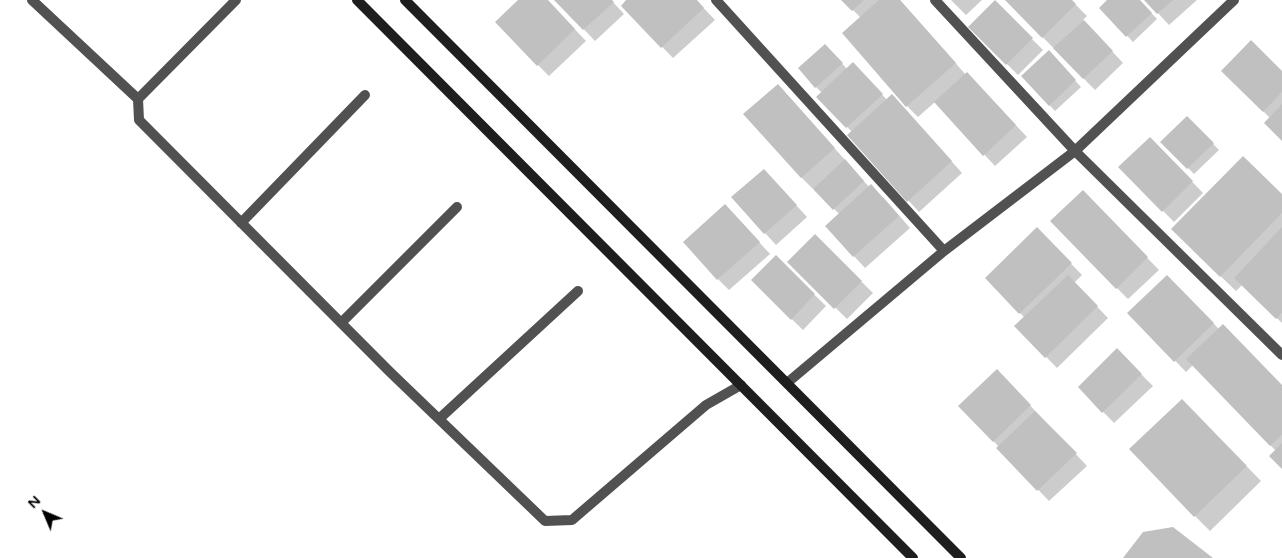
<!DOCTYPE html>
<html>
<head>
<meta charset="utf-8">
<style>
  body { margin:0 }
  #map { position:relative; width:1282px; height:558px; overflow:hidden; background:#fff; font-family:"Varela Round",sans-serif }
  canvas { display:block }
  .north { position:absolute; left:20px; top:488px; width:50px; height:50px; -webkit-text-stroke:4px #fff; paint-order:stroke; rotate:315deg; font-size:14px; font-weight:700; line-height:20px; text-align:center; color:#000 }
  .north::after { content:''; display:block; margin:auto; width:18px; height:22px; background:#000; clip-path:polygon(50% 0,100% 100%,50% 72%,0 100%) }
</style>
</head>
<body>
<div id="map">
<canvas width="1282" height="558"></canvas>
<div class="north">N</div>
</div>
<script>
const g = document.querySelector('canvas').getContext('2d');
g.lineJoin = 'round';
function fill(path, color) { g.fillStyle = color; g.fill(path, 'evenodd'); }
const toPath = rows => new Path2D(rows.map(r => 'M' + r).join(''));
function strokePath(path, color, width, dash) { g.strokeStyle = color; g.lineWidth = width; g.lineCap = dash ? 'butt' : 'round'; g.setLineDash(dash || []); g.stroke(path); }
const shadow = toPath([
  [520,0,547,0,586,41,549,76,538,65],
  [556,0,611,0,624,14,595,41],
  [626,0,696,0,715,20,673,58,622,6,627,1],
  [843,0,900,0,966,75,978,85,1027,137,995,166,935,102,918,117,907,106,861,18],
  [951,0,982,0,966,15],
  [1006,0,1071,0,1087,16,1083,20,1123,63,1095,90],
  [1109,0,1139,0,1157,19,1133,42,1101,8],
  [1146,0,1197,0,1169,25],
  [995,2,1043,50,1018,75,970,27],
  [831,51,847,69,864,75,887,100,903,107,962,173,919,212,848,135,852,132,818,97,822,93,816,87],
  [1054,58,1081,87,1055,111,1022,76],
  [1223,71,1282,73,1282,139,1270,118],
  [789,97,870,188,883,197,910,228,865,268,827,227,840,215,814,188,813,189,801,177],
  [1187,117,1219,150,1194,174,1162,142],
  [1150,138,1203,193,1174,222,1120,167],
  [775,182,807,217,776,245,733,198],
  [1282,196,1282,323,1242,285,1236,291,1187,244],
  [1094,203,1159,270,1128,299,1117,288],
  [736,217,770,254,729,290,718,279],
  [1037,229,1082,275,1074,283,1108,318,1057,368,1016,326,1025,318,986,278],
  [815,236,873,293,847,319,789,262],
  [776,257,826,306,803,330,752,280],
  [1167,277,1219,329,1282,387,1282,467,1276,451,1193,365,1186,372,1129,313],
  [1117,350,1153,386,1114,423,1079,387],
  [1008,382,1087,466,1049,501,998,448,999,447,960,406],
  [1182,400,1261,481,1210,531,1195,516]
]);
const building = toPath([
  [518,0,548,0,575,29,537,66,495,22],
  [554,0,612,0,614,2,583,30],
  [626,0,697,0,704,8,661,48,621,6],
  [841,0,864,0,852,11],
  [879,0,900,0,956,63,906,107,842,33],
  [995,0,1033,38,1006,65,968,27],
  [1005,0,1072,0,1076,4,1042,38],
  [1107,0,1140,0,1152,13,1126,37,1099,8],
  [1144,0,1173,0,1157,14],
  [1084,20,1113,51,1083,79,1053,48],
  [1251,40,1282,71,1282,92,1263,112,1221,71],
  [825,44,843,63,815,88,798,68],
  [1049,50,1076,80,1049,106,1021,76],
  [853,62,883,94,846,128,816,97],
  [967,72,1016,125,983,156,934,102],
  [778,84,835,148,801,178,743,114],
  [892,94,952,161,907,202,847,135],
  [1282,104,1282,141,1264,123],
  [1187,116,1214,143,1187,169,1160,142],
  [1150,137,1193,181,1162,212,1118,167],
  [1243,156,1282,194,1282,213,1220,277,1171,229],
  [845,159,864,181,833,210,813,189],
  [764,169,797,205,764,234,731,197],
  [871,184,899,216,853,257,825,226],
  [1083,190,1148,257,1116,289,1050,221],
  [725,204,760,242,717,280,683,242],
  [1037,227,1072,263,1019,314,985,278],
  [1282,227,1282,313,1276,319,1234,278],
  [815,234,862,281,834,309,787,262],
  [776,255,815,294,791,320,751,280],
  [1068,275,1098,306,1045,358,1014,326],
  [1167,275,1214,323,1174,362,1127,313],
  [1223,324,1282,385,1282,435,1270,446,1186,359],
  [1117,348,1142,374,1102,413,1078,387],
  [997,369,1031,405,993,442,958,406],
  [1182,399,1247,466,1194,517,1129,449],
  [1035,411,1077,453,1037,491,996,448],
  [1282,443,1282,469,1269,456],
  [1173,527,1213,558,1123,558,1143,532]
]);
const lane = toPath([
  [1075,151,1282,355]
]);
const street = toPath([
  [32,0,138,99],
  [236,0,138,99,139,120,390,372,545,521,572,520,706,405,741,385],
  [716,0,944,251],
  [935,0,1075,151],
  [241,223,365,95],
  [341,323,457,207],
  [787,383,944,251,1075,151,1234,0],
  [439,419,578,291]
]);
const secondary = toPath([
  [357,0,913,558],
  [405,0,961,558]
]);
fill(shadow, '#0003');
fill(building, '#c0c0c0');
strokePath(lane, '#515151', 10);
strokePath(street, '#515151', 10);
strokePath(secondary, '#1e1e1e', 10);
</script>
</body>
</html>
